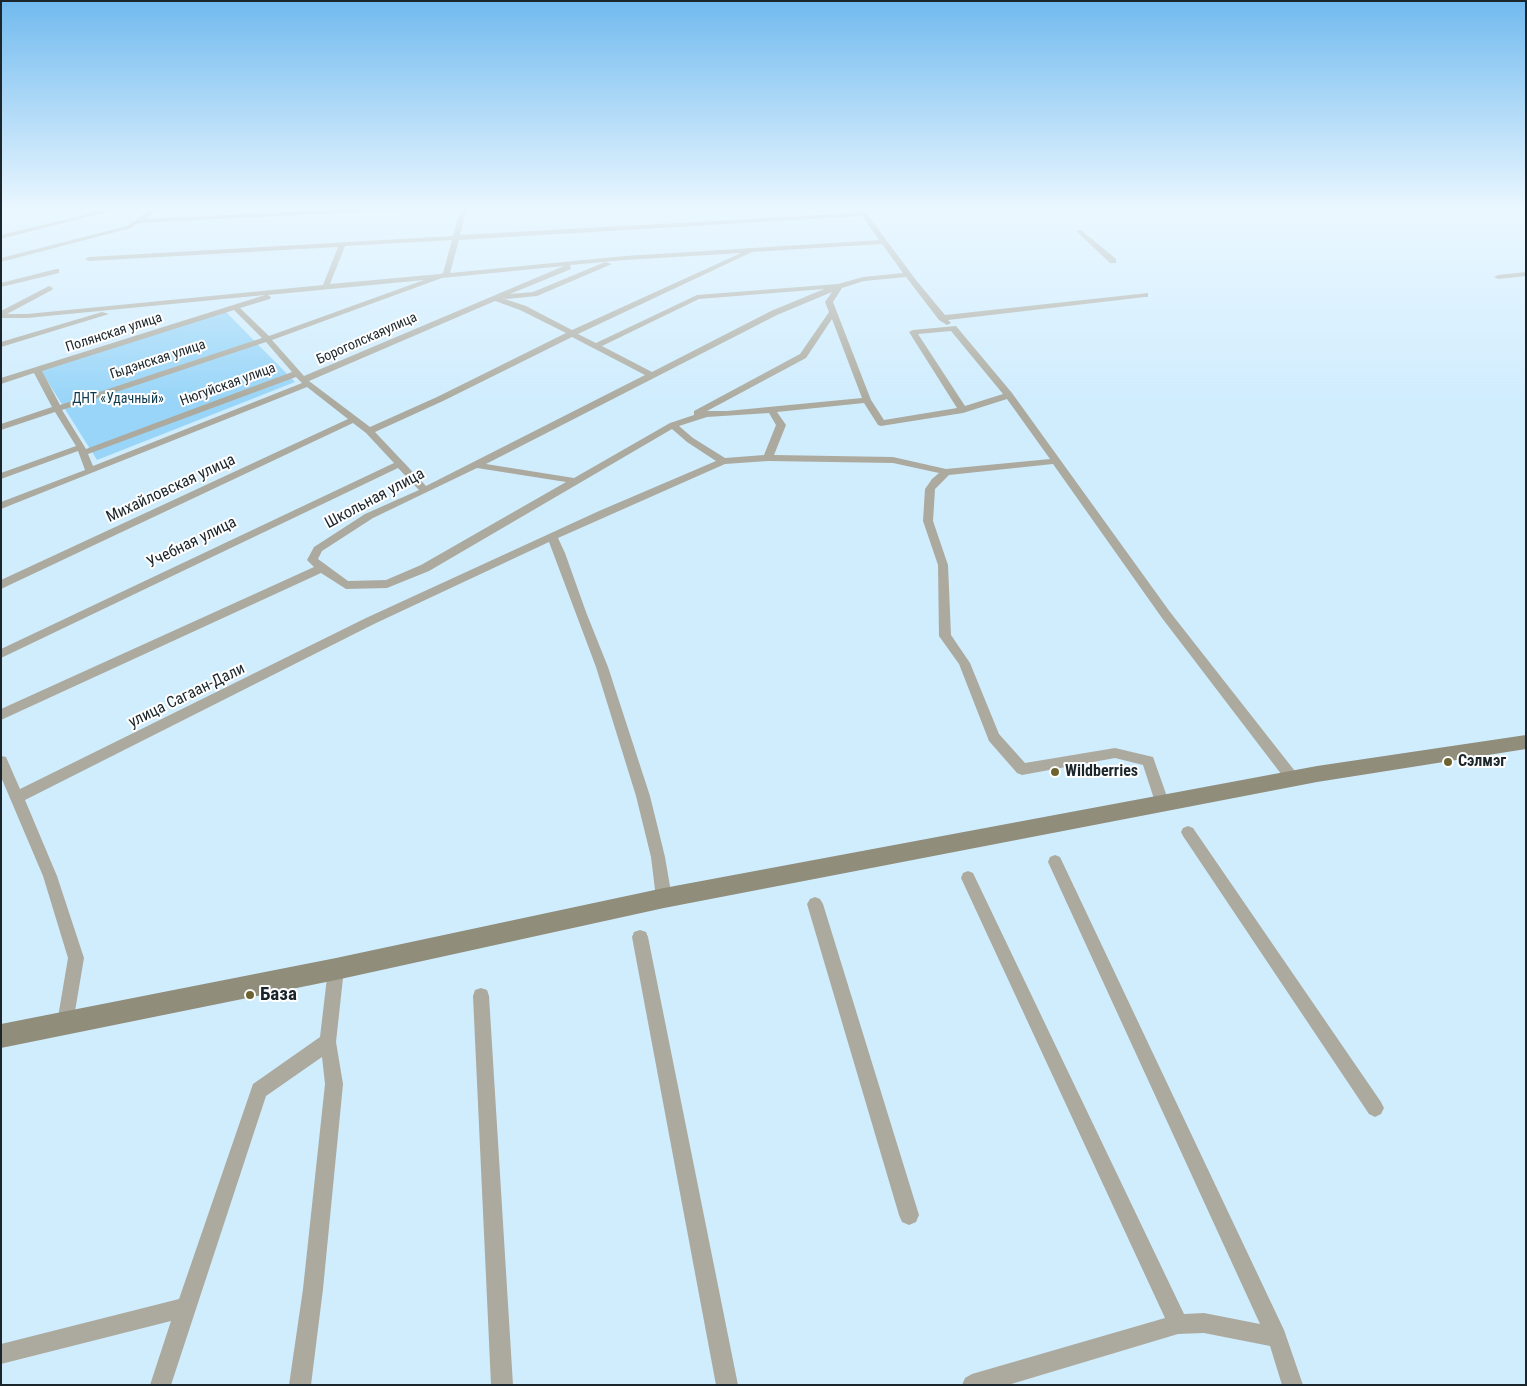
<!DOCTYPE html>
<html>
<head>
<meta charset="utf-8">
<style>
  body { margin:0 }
  #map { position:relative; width:1527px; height:1386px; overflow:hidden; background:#d0edfe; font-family:"Roboto Condensed",sans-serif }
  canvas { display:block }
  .frame { position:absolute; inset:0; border:2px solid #1b262c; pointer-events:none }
</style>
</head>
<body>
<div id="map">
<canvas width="1527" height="1386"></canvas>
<div class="frame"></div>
</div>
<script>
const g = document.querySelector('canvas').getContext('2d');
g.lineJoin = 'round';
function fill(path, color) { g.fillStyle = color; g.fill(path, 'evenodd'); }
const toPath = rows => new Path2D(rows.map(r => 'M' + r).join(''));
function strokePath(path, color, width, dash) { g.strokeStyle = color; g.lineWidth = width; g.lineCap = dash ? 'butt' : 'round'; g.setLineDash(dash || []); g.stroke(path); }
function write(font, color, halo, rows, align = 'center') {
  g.font = font + ' "Roboto Condensed",sans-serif'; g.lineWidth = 4; g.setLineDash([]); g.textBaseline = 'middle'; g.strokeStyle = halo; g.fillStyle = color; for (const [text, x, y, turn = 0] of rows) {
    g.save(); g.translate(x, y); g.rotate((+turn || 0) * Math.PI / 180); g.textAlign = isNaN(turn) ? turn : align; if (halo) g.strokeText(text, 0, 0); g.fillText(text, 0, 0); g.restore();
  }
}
const green = toPath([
  [226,312,295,382,97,460,41,371]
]);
const street = toPath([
  [112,208,122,208,1,239,1,235,112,208],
  [153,208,160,208,146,219,363,208,403,208,400,210,139,223,131,228,1,262,1,258,127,226,153,208],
  [461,208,467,208,460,235,855,213,854,211,857,209,866,213,916,280,945,315,1148,293,1148,297,1145,297,948,320,951,323,947,325,939,320,906,277,864,281,842,288,833,302,871,400,884,420,957,408,909,332,913,330,956,326,1012,393,1170,612,1298,775,1300,779,1298,783,1293,785,1288,783,1162,618,1053,464,949,475,935,489,933,521,948,565,951,635,970,663,999,734,1025,763,1115,748,1153,757,1170,805,1168,809,1163,811,1158,809,1156,805,1143,765,1115,758,1022,775,1017,773,989,741,959,664,939,636,938,565,923,521,925,489,932,479,939,473,893,463,768,461,725,464,558,538,565,553,586,612,608,667,650,796,665,857,672,898,669,903,664,905,659,903,656,898,651,857,636,796,596,667,549,542,374,624,25,800,57,876,84,958,73,1023,71,1029,65,1031,59,1029,57,1023,68,958,43,876,1,777,1,756,6,757,20,789,366,618,599,511,716,461,687,442,672,429,429,571,387,588,346,589,321,573,1,720,1,709,314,567,307,560,314,547,365,514,419,490,398,468,1,658,1,649,394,463,366,433,353,423,1,589,1,580,348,419,307,387,1,509,1,502,85,470,78,451,1,479,1,473,76,446,55,412,1,430,1,424,52,407,34,373,1,384,1,378,265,295,27,318,1,318,1,311,49,286,53,288,52,290,7,314,27,314,323,285,338,247,89,261,85,259,89,257,453,236,461,208],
  [862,216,879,240,625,256,450,273,459,240,862,216],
  [452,240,443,273,440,274,330,284,345,246,452,240],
  [882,244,903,273,863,277,838,284,697,295,596,343,578,334,752,252,882,244],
  [741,253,572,330,526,306,502,298,507,299,537,296,612,264,605,262,533,292,510,294,571,269,570,265,625,260,741,253],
  [564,266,304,376,272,340,442,278,564,266],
  [424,280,269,336,240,308,270,299,271,297,268,295,424,280],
  [824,289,771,311,652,372,602,346,699,299,824,289],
  [832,292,825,302,829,312,800,354,694,411,694,415,670,423,574,478,486,464,777,315,832,292],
  [495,301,520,310,566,333,437,397,370,427,309,381,495,301],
  [234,310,262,338,60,405,42,371,234,310],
  [832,319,862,398,727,411,707,411,806,358,832,319],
  [951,331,1003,394,965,406,918,334,951,331],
  [572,337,645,375,426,486,375,432,443,401,572,337],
  [266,342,292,372,86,449,62,410,266,342],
  [296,377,302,383,93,466,88,454,296,377],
  [1007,399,1050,459,946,469,893,457,774,455,786,425,777,412,864,403,878,425,881,426,963,413,1007,399],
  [769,413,776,425,764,455,725,458,693,438,679,426,707,417,769,413],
  [477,468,566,482,421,565,386,580,348,581,318,559,322,551,373,518,477,468],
  [1077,230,1081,230,1116,259,1116,263,1110,263,1077,232,1077,230],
  [56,269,59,269,59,273,1,287,1,283,56,269],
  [1526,272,1526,276,1498,279,1494,277,1498,275,1526,272],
  [102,312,109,314,1,347,1,342,102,312],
  [1188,826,1193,828,1381,1102,1384,1108,1381,1114,1375,1117,1369,1114,1183,836,1181,832,1183,828,1188,826],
  [1055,855,1060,857,1284,1330,1303,1385,1282,1385,1270,1346,1204,1333,1178,1334,1008,1385,962,1385,965,1378,972,1374,1165,1318,961,878,963,873,968,871,973,873,1184,1314,1204,1313,1260,1324,1048,862,1050,857,1055,855],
  [815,897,820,899,823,904,919,1215,916,1222,909,1225,902,1222,899,1215,807,904,810,899,815,897],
  [640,930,646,932,648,937,738,1385,716,1385,632,937,634,932,640,930],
  [336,961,342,963,344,969,336,1042,343,1084,323,1289,311,1385,289,1385,303,1289,325,1084,322,1057,266,1096,171,1385,150,1385,171,1321,1,1364,1,1344,179,1299,253,1084,320,1037,328,969,330,963,336,961],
  [481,988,487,990,489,996,513,1385,491,1385,473,996,475,990,481,988]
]);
const secondary = toPath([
  [1526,735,1526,749,1317,782,664,908,336,980,1,1048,1,1024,336,958,664,888,1317,766,1526,735]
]);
const markers = [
  [1448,762,5,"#6d6330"],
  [1055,772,5,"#6d6330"],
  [250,995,5,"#6d6330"]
];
const farStreetnames = [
  ["Полянская улица",114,333,-18],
  ["Бороголскаяулица",367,339,-24],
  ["Гыдэнская улица",158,360,-18],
  ["Нюгуйская улица",228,385,-20]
];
const farParknames = [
  ["ДНТ «Удачный»",118,399]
];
const streetNames = [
  ["Михайловская улица",171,489,-25],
  ["Школьная улица",375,499,-28],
  ["Учебная улица",192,543,-26],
  ["улица Сагаан-Дали",187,696,-26]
];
const poiNames = [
  ["Сэлмэг",1458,762],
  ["Wildberries",1065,772]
];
const nearPoinames = [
  ["База",260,995]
];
fill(green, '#98d5f8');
fill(street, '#acaa9e');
fill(secondary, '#908d7b');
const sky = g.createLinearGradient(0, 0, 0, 402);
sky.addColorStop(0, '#71baef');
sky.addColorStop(0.52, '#eaf7ff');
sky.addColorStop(1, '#eaf7ff00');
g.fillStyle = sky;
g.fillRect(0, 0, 1527, 402);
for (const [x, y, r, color] of markers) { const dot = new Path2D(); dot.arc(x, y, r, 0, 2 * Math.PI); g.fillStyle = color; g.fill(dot); strokePath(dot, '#fff', 2); }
write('14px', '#1b262c', '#fff', farStreetnames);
write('14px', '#0d3a4f', '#fff', farParknames);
write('16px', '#1b262c', '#fff', streetNames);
write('bold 16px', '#1b262c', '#fff', poiNames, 'left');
write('bold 19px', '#1b262c', '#fff', nearPoinames, 'left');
</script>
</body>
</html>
